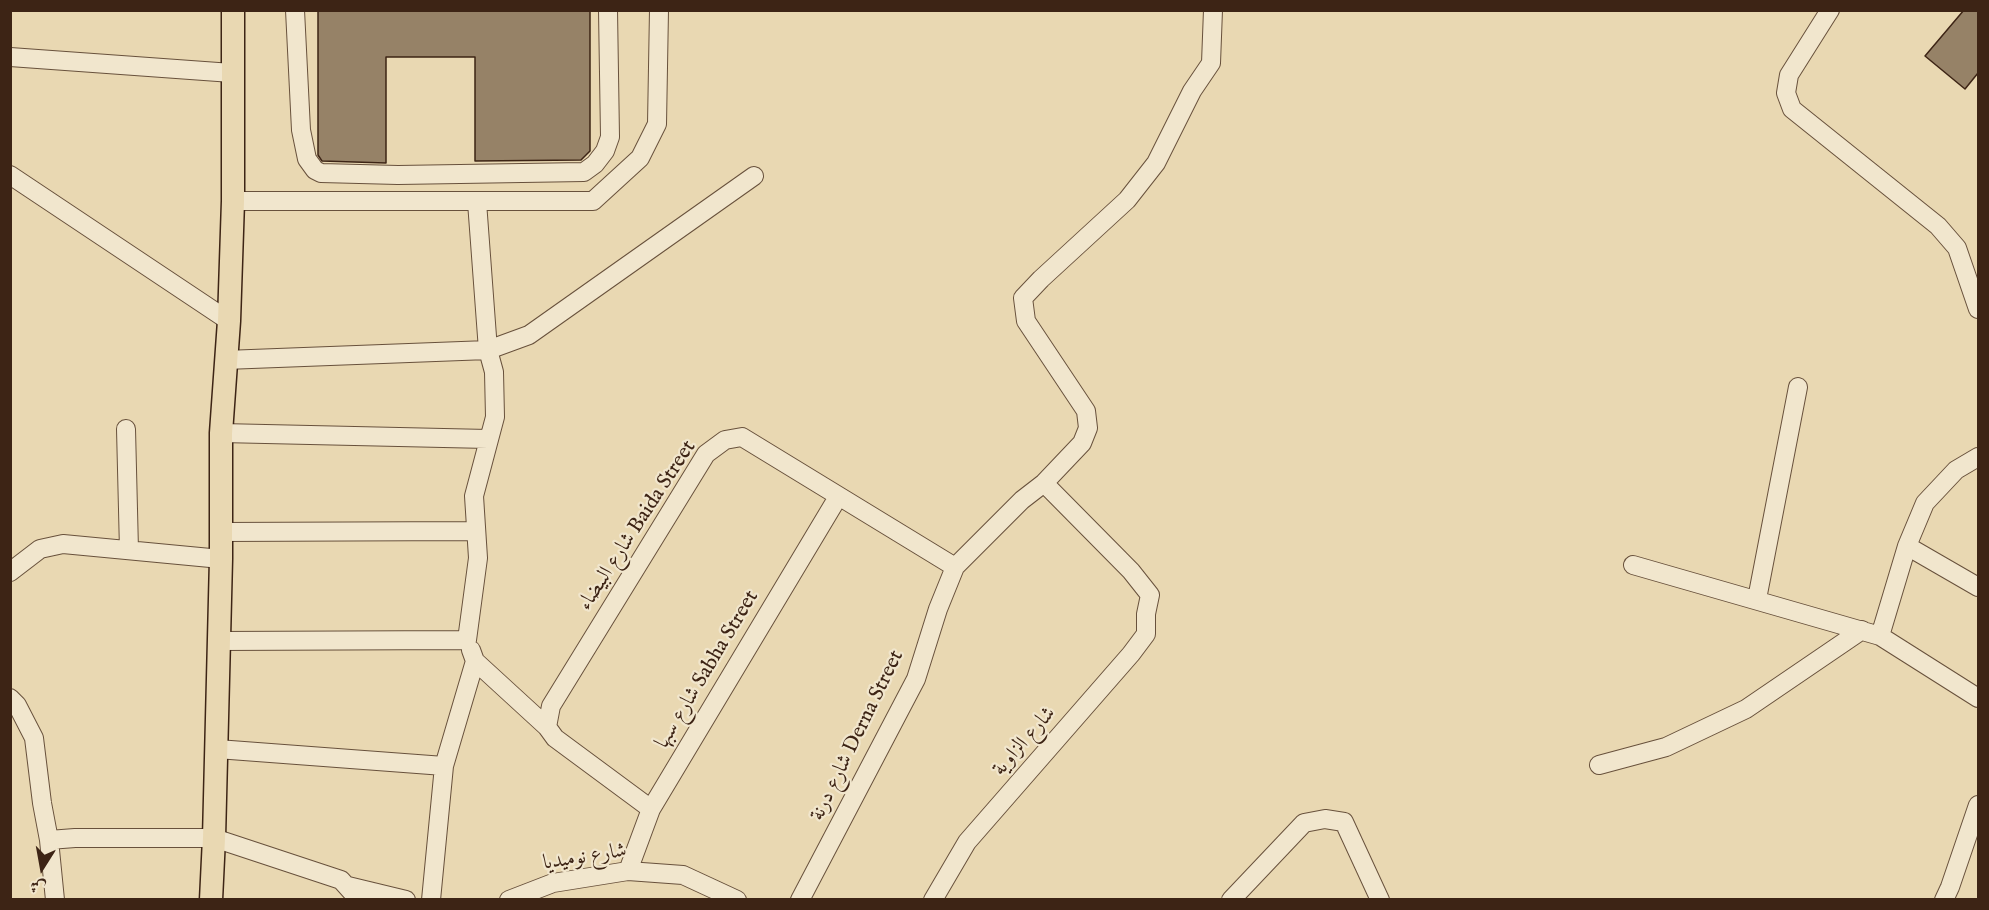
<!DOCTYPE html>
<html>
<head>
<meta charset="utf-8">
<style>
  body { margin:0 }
  #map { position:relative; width:1989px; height:910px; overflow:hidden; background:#e9d8b2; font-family:"IM FELL English",Amiri,serif }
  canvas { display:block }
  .frame { position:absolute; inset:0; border:12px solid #3d2415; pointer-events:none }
  .north { position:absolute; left:12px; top:838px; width:60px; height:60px; -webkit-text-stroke:4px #f1e6cd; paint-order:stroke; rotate:191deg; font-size:16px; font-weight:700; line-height:24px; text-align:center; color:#3d2415 }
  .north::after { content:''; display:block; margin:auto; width:21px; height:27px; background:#3d2415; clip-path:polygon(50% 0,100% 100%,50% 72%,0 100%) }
</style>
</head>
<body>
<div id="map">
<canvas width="1989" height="910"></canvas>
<div class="frame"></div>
<div class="north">ش</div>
</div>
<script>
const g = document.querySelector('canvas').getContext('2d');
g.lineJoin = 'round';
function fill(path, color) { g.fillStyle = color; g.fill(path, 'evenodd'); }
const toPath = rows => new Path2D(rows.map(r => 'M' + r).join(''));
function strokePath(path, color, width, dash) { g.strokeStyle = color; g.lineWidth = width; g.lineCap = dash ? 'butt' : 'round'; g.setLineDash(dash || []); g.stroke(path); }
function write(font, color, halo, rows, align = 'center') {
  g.font = font + ' "IM FELL English",Amiri,serif'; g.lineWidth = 4.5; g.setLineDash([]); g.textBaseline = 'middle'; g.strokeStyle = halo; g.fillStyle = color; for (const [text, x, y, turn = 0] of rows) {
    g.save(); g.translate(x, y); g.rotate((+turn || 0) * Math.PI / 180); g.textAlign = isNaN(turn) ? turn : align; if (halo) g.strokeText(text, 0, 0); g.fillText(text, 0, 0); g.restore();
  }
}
const building = toPath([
  [318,10,590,10,590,151,581,160,475,161,475,57,386,57,386,163,322,161,318,155,318,10],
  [1964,10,1978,10,1978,73,1965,89,1925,56,1964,10]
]);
const minor = toPath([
  [295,10,301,130,307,159,315,170,321,173,398,175,584,172,595,164,605,151,610,137,608,10],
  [1830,10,1789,75,1786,93,1792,109,1938,226,1957,248,1978,309],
  [10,57,232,73],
  [10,175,229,321],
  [233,201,593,201,640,158,657,124,659,10],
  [225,360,488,350,529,335,754,176],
  [126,429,129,550],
  [221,433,488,439],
  [221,532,475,531],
  [1907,546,1978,587],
  [1633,565,1880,636,1978,698],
  [10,572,40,549,63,544,221,559],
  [1757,599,1798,387],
  [1880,636,1907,546,1925,503,1956,470,1978,457],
  [219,641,467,640,478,558,474,496,495,417,494,372,488,350,477,202],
  [471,650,475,661,547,727],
  [10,698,17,705,34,738,42,803,49,840,55,900],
  [217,749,444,766],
  [1599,765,1666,747,1746,709,1862,630],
  [651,809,555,738,547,727,551,706,706,454,725,440,742,437,955,567],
  [49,840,75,838,214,838,341,880,359,900],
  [628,871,651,809,838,497],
  [348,886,406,900],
  [431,900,444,766,475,661],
  [509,900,553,883,628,871,683,875,737,900],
  [800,900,916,679,938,609,955,567,1022,500,1044,483,1082,443,1088,428,1086,411,1026,321,1023,298,1041,279,1127,200,1156,163,1192,91,1211,63,1213,10],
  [933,900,967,842,1131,654,1146,634,1146,614,1150,595,1131,571,1044,483],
  [1231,900,1304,823,1325,819,1344,822,1380,900],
  [1944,900,1950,887,1978,805]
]);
const major = toPath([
  [211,900,214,838,221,559,221,433,229,321,233,201,233,10]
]);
const streetNames = [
  ["شارع البيضاء Baida Street",638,526,-57],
  ["شارع سبها Sabha Street",708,670,-59],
  ["شارع درنة Derna Street",858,736,-64],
  ["شارع الزاوية",1025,742,-49],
  ["شارع نوميديا",585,858,-9]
];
fill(building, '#968267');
strokePath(building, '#3d2415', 1.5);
strokePath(minor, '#68513c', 20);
strokePath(major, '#3d2415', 25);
strokePath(minor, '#f1e6cd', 18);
strokePath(major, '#e9d8b2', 22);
write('21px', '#3d2415', '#f1e6cd', streetNames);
</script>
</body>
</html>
